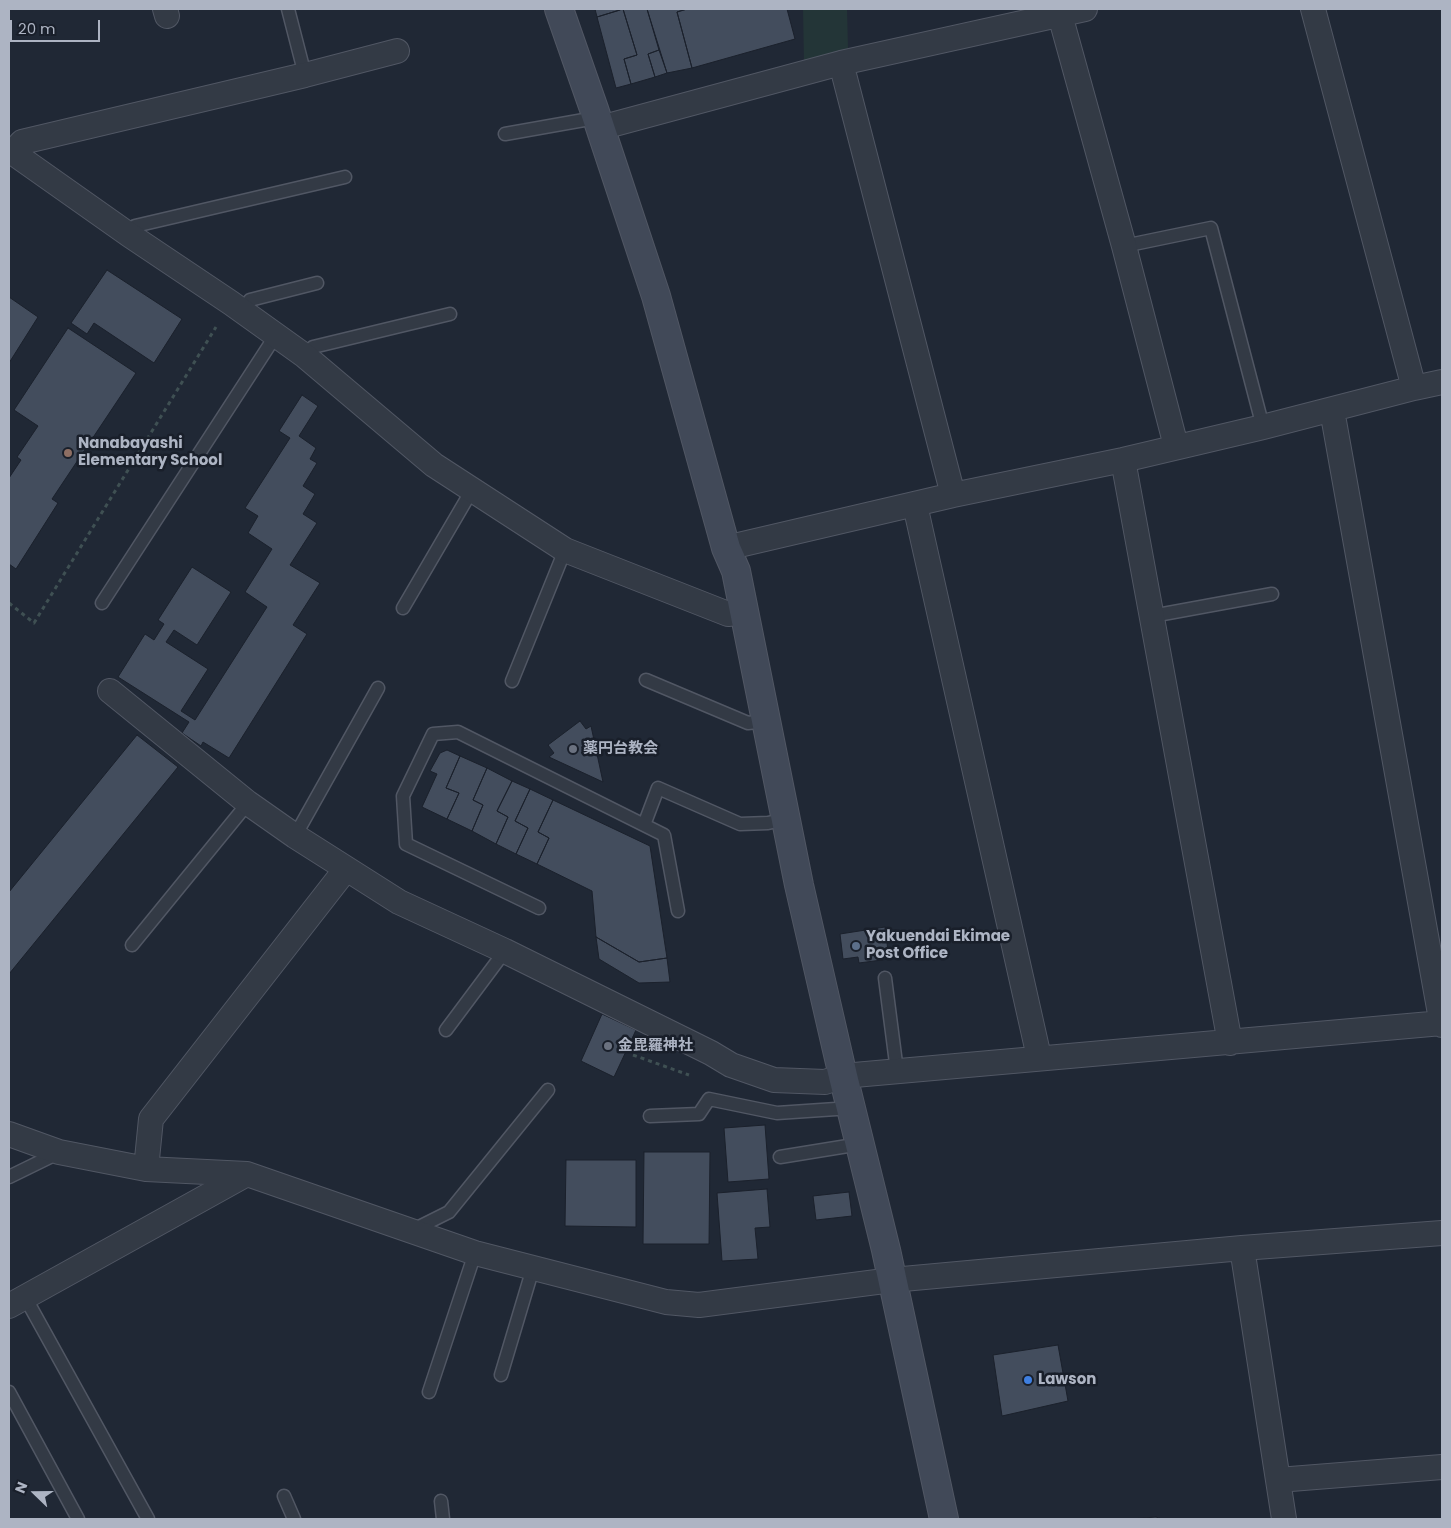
<!DOCTYPE html>
<html>
<head>
<meta charset="utf-8">
<style>
  body { margin:0 }
  #map { position:relative; width:1451px; height:1528px; overflow:hidden; background:#202835; font-family:Poppins,sans-serif }
  canvas { display:block }
  .frame { position:absolute; inset:0; border:10px solid #adb4c3; pointer-events:none }
  .north { position:absolute; left:10px; top:1468px; width:50px; height:50px; -webkit-text-stroke:4px #191f2a; paint-order:stroke; rotate:292deg; font-size:14px; font-weight:700; line-height:20px; text-align:center; color:#adb4c3 }
  .north::after { content:''; display:block; margin:auto; width:18px; height:22px; background:#adb4c3; clip-path:polygon(50% 0,100% 100%,50% 72%,0 100%) }
  .scale { position:absolute; left:10px; top:20px; width:90px; height:22px; box-sizing:border-box; border:2px solid #adb4c3; border-top:0; padding-left:6px; font-size:15px; line-height:18px; white-space:nowrap; color:#adb4c3; -webkit-text-stroke:4px #191f2a; paint-order:stroke }
</style>
</head>
<body>
<div id="map">
<canvas width="1451" height="1528"></canvas>
<div class="frame"></div>
<div class="north">N</div>
<div class="scale">20 m</div>
</div>
<script>
const g = document.querySelector('canvas').getContext('2d');
g.lineJoin = 'round';
function fill(path, color) { g.fillStyle = color; g.fill(path, 'evenodd'); }
const toPath = rows => new Path2D(rows.map(r => 'M' + r).join(''));
function strokePath(path, color, width, dash) { g.strokeStyle = color; g.lineWidth = width; g.lineCap = dash ? 'butt' : 'round'; g.setLineDash(dash || []); g.stroke(path); }
function write(font, color, halo, rows, align = 'center') {
  g.font = font + ' Poppins,"Noto Sans JP",sans-serif'; g.lineWidth = 5; g.setLineDash([]); g.textBaseline = 'middle'; g.strokeStyle = halo; g.fillStyle = color; for (const [text, x, y, turn = 0] of rows) {
    g.save(); g.translate(x, y); g.rotate((+turn || 0) * Math.PI / 180); g.textAlign = isNaN(turn) ? turn : align; if (halo) g.strokeText(text, 0, 0); g.fillText(text, 0, 0); g.restore();
  }
}
const green = toPath([
  [803,9,847,9,848,48,804,62]
]);
const building = toPath([
  [595,9,619,9,620,10,597,17,595,9],
  [623,9,637,55,624,59,631,84,616,88,597,17,623,9],
  [623,9,647,9,659,50,648,54,655,77,631,84,624,59,637,55,623,9],
  [647,9,687,9,677,12,692,68,667,73,647,9],
  [687,9,787,9,795,39,692,68,677,12,687,9],
  [659,50,667,73,655,77,648,54,659,50],
  [107,270,182,319,154,363,94,323,87,334,71,323,107,270],
  [9,297,38,317,9,363,9,297],
  [68,328,136,373,52,499,58,503,16,569,9,564,9,478,21,460,17,457,38,426,14,410,68,328],
  [302,395,318,406,299,436,316,448,310,459,317,463,303,486,315,494,303,514,317,523,290,565,320,583,293,625,307,634,229,758,203,742,201,746,182,733,189,722,118,677,145,634,154,640,164,624,158,620,192,567,231,592,197,645,174,630,166,642,208,669,181,711,195,720,267,607,245,592,272,549,248,533,258,516,245,508,290,438,279,431,302,395],
  [580,721,586,729,591,726,603,782,549,757,554,753,548,745,580,721],
  [137,735,178,767,9,974,9,892,137,735],
  [447,750,460,756,446,788,459,793,447,819,422,807,437,774,430,771,440,753,447,750],
  [460,756,487,768,473,800,483,805,472,831,447,819,459,793,446,788,460,756],
  [487,768,512,781,497,811,508,817,496,844,472,831,483,805,473,800,487,768],
  [512,781,530,789,515,821,528,828,516,854,496,844,508,817,497,811,512,781],
  [530,789,553,800,538,832,549,838,537,864,516,854,528,828,515,821,530,789],
  [553,800,650,846,667,958,639,962,596,937,592,891,537,864,549,838,538,832,553,800],
  [885,927,889,959,859,963,858,957,843,959,840,934,885,927],
  [596,937,639,962,667,958,670,982,639,983,599,959,596,937],
  [602,1014,636,1030,614,1077,581,1061,602,1014],
  [765,1125,769,1179,728,1182,724,1128,765,1125],
  [644,1152,710,1152,709,1244,643,1244,644,1152],
  [566,1160,636,1160,636,1227,565,1226,566,1160],
  [767,1189,770,1227,755,1228,758,1259,722,1261,717,1193,767,1189],
  [849,1192,852,1216,816,1220,813,1196,849,1192],
  [1058,1345,1068,1401,1002,1416,993,1355,1058,1345],
  [1156,1517,1162,1519,1130,1519,1132,1519,1156,1517]
]);
const path = toPath([
  [9,603,34,623,216,327],
  [633,1055,689,1075]
]);
const lane = toPath([
  [288,9,305,75],
  [505,134,584,120,594,110],
  [128,234,135,226,345,177],
  [1124,246,1211,228,1263,427],
  [242,311,250,300,317,283],
  [305,356,313,347,450,314],
  [102,603,276,335],
  [403,608,472,490],
  [1152,616,1272,594],
  [646,680,748,723,766,721],
  [512,681,565,550],
  [644,825,664,835,678,911],
  [295,836,378,688],
  [539,908,406,844,403,796,433,734,458,732,644,825,658,788,740,824,768,823,786,819],
  [132,945,248,803],
  [885,978,897,1071],
  [446,1030,505,951],
  [650,1116,699,1114,709,1099,777,1113,851,1108],
  [780,1157,860,1144],
  [9,1177,58,1153],
  [411,1231,449,1212,548,1090],
  [25,1297,148,1519],
  [501,1375,533,1268],
  [9,1392,78,1519],
  [429,1392,475,1253],
  [284,1496,294,1519],
  [441,1501,443,1519]
]);
const street = toPath([
  [165,9,167,16],
  [1313,9,1414,388],
  [1060,15,1124,246,1176,446],
  [841,63,953,495],
  [600,128,841,63,1085,9],
  [9,150,128,234,231,303,305,356,434,465,565,550,728,614,745,612],
  [13,152,22,142,305,75,397,51],
  [1332,410,1442,1025],
  [1123,460,1230,1043],
  [915,505,1039,1057],
  [726,548,953,495,1123,460,1263,427,1414,388,1442,382],
  [110,691,248,803,295,836,399,902,505,951,711,1053,731,1065,774,1080,825,1082,843,1076,1442,1023],
  [9,1134,59,1152,146,1169,247,1174,475,1253,666,1302,699,1305,892,1280,1242,1248,1442,1233],
  [146,1169,151,1119,346,869],
  [1242,1248,1284,1519],
  [9,1306,247,1174],
  [1278,1480,1442,1467]
]);
const secondary = toPath([
  [559,9,594,109,656,296,726,548,736,571,799,885,843,1076,886,1250,944,1519]
]);
const markers = [
  [68,453,5,"#8d6e63"],
  [573,749,5,"#6b7280"],
  [856,946,5,"#5c6f8a"],
  [608,1046,5,"#6b7280"],
  [1028,1380,5,"#3f7fe0"]
];
const poiNames = [
  ["Nanabayashi",78,444],
  ["Elementary School",78,461],
  ["薬円台教会",583,749],
  ["Yakuendai Ekimae",866,937],
  ["Post Office",866,954],
  ["金毘羅神社",618,1046],
  ["Lawson",1038,1380]
];
fill(green, '#233537');
fill(building, '#434d5d');
strokePath(building, '#1b212c', 1);
strokePath(lane, '#515764', 15);
strokePath(street, '#515764', 26);
strokePath(secondary, '#515764', 30);
strokePath(path, '#3f5053', 3, [4, 4]);
strokePath(lane, '#333a45', 12);
strokePath(street, '#333a45', 24);
strokePath(secondary, '#414958', 28);
for (const [x, y, r, color] of markers) { const dot = new Path2D(); dot.arc(x, y, r, 0, 2 * Math.PI); g.fillStyle = color; g.fill(dot); strokePath(dot, '#191f2a', 2); }
write('bold 15px', '#adb4c3', '#191f2a', poiNames, 'left');
</script>
</body>
</html>
